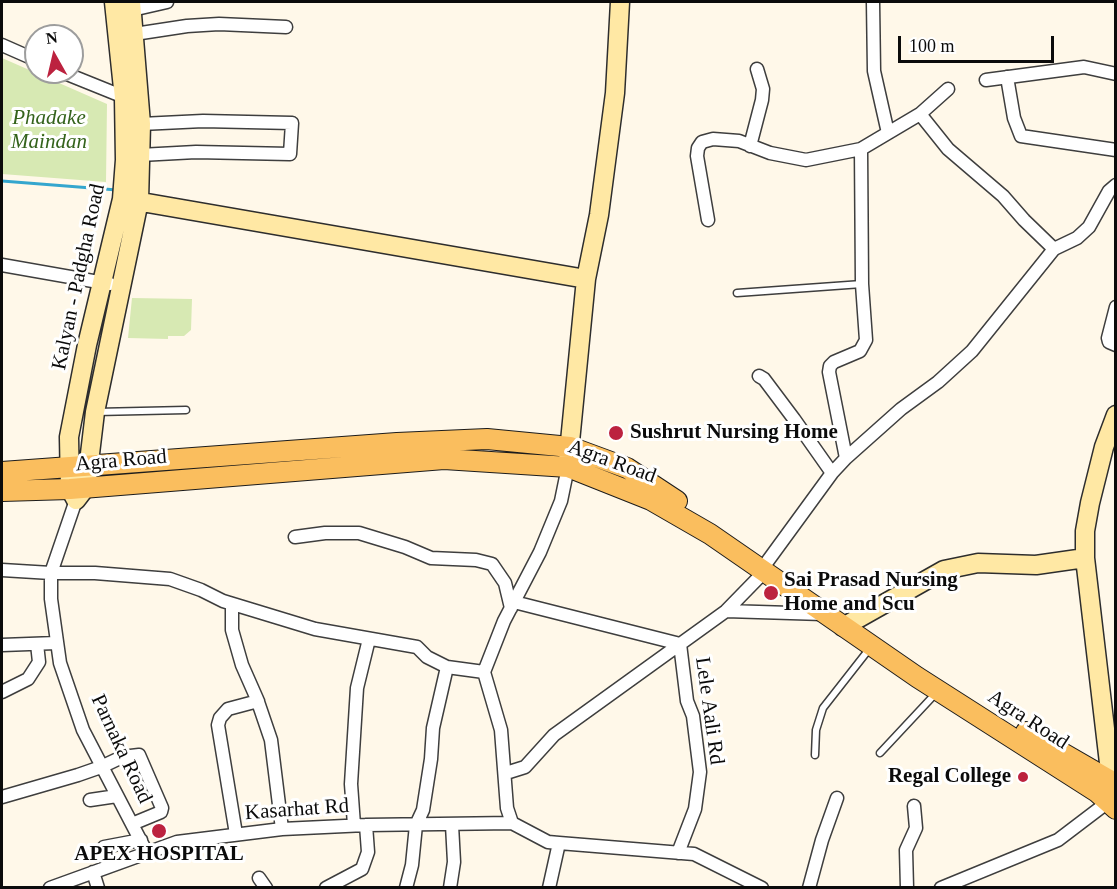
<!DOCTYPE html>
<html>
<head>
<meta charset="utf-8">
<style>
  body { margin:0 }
  #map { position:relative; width:1117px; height:889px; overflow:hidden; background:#fff8e9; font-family:"Times New Roman",serif }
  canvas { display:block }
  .frame { position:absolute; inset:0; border:3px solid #0b0b0b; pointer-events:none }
  .north { position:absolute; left:24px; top:24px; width:60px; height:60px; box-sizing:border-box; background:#fff; border:2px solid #9d9d9d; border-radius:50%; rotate:352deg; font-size:16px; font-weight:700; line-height:24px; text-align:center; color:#0b0b0b }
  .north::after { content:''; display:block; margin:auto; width:21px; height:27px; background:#bc223f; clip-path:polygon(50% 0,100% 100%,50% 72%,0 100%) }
  .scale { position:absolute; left:898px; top:36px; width:156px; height:27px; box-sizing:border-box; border:3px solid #0b0b0b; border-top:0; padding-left:8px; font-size:18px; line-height:21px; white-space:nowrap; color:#0b0b0b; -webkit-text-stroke:4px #fff; paint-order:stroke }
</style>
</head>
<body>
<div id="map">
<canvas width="1117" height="889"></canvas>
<div class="frame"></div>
<div class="north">N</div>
<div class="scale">100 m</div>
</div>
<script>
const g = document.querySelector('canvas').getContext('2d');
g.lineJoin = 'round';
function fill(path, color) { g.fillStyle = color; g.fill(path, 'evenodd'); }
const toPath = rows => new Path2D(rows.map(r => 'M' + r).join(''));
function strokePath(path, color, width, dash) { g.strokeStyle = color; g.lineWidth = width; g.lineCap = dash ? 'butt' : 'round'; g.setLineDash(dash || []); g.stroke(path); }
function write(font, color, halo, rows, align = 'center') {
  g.font = font + ' "Times New Roman",serif'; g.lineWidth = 6; g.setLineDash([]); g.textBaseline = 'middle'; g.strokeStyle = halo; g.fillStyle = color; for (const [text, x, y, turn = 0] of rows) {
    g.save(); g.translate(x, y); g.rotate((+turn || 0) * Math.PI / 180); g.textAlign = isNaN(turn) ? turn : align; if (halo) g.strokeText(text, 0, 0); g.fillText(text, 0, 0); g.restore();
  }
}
const green = toPath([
  [2,58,107,104,106,182,2,174],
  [132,298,192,299,191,330,184,336,168,336,168,339,128,338]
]);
const stream = toPath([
  [2,181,117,190]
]);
const lane = toPath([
  [737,293,862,284],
  [96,412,186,410],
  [880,753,937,692],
  [815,755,816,730,823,708,870,648]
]);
const street = toPath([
  [873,2,874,71,888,133],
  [132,10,167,2],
  [128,35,187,26,219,24,286,27],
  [2,45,36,60],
  [62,72,129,99],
  [1007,77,1014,118,1021,136,1116,150],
  [986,80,1084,67,1116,74],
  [920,114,948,149,1003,196,1024,220,1054,249],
  [750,146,762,100,763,89,757,69],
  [140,155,196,152,290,154,292,123,203,121,141,124],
  [708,220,697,156,698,148,702,142,713,139,739,141,770,153,806,160,861,149,920,114,948,89],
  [2,265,110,284],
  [1116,307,1108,338,1109,342,1116,345],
  [759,376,764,379,794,419,832,473],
  [846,458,829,372,830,366,834,362,860,351,866,340,862,284,861,149],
  [76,500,51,573,51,599,60,663,83,730,147,853],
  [295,537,325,533,359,533,405,547,431,558,476,560,492,564,505,583,511,608],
  [767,562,832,473,846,458,901,409,938,382,972,351,1054,249,1077,238,1089,227,1109,191,1116,185],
  [2,570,51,573,95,573,170,579,201,590,223,601,315,629,417,647,427,657,447,667,484,672],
  [514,602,680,644,687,701,693,716,700,772,695,809,678,853],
  [232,604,232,630,242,665,257,699,271,740,282,829],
  [726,611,823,614],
  [2,645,56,643],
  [484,672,504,621,540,552,561,501,568,467],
  [484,672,501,730,507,808,512,823],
  [2,692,28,679,39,662,37,644],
  [506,773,525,767,554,735,726,611,765,571],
  [2,797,78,775,101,767,122,757,139,755,162,808,161,812,132,824],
  [90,800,117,796],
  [354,825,351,784,357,688,369,639],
  [236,834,218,725,220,718,228,709,258,701],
  [104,847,141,840],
  [93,872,98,888],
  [259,878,266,888],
  [50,888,177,842,282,829,366,825,512,823,548,842,559,843,694,854,762,888],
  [326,888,362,869,368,852,366,825],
  [406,888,412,865,416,825,423,810,431,759,433,728,447,667],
  [450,888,454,862,452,825],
  [549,888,559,843],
  [809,888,822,840,837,798],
  [907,888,906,850,916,828,914,806],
  [941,888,1058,840,1108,802]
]);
const secondary = toPath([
  [114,2,124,98,125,160,122,199,87,345,69,437,70,489,76,500,86,487,95,412,139,201,141,124,131,2],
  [130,200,586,279],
  [568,462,586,279,599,215,615,93,620,2],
  [843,627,944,570,978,563,1036,565,1085,558],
  [1111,780,1085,558,1085,531,1090,503,1104,447,1116,415]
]);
const primary = toPath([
  [2,472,397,443,487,439,570,447,627,468,677,501],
  [2,491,70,489,444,459,568,467,651,500,710,534,917,677,1097,792,1116,809],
  [1026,732,1116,784]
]);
const markers = [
  [616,433,8,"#bc223f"],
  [771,593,8,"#bc223f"],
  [1023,777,6,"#bc223f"],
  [159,831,8,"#bc223f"]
];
const parkNames = [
  ["Phadake",49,118],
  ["Maindan",49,142]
];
const streetNames = [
  ["Kalyan - Padgha Road",79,277,-78],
  ["Agra Road",121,461,-5],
  ["Agra Road",612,462,20],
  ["Lele Aali Rd",709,711,82],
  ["Agra Road",1028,720,33],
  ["Parnaka Road",121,749,65],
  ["Kasarhat Rd",297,810,-4]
];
const poiNames = [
  ["Sushrut Nursing Home",630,433],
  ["Sai Prasad Nursing",784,581],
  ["Home and Scu",784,605],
  ["Regal College",1011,777,"right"],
  ["APEX HOSPITAL",159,855,"center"]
];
fill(green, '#d7e9b3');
strokePath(stream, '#34a6ce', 3);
strokePath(lane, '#3e3e3e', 9);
strokePath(street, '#3e3e3e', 15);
strokePath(secondary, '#2d2d2d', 21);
strokePath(primary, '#1c1c1c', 22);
strokePath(lane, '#fff', 6);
strokePath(street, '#fff', 12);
strokePath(secondary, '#ffe8a4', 18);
strokePath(primary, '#fabe5e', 20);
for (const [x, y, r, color] of markers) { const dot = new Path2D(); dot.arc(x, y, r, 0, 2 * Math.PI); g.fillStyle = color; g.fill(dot); strokePath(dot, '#fff', 2); }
write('italic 21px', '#34631c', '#fff', parkNames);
write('21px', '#0b0b0b', '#fff', streetNames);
write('bold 21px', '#0b0b0b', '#fff', poiNames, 'left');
</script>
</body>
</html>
